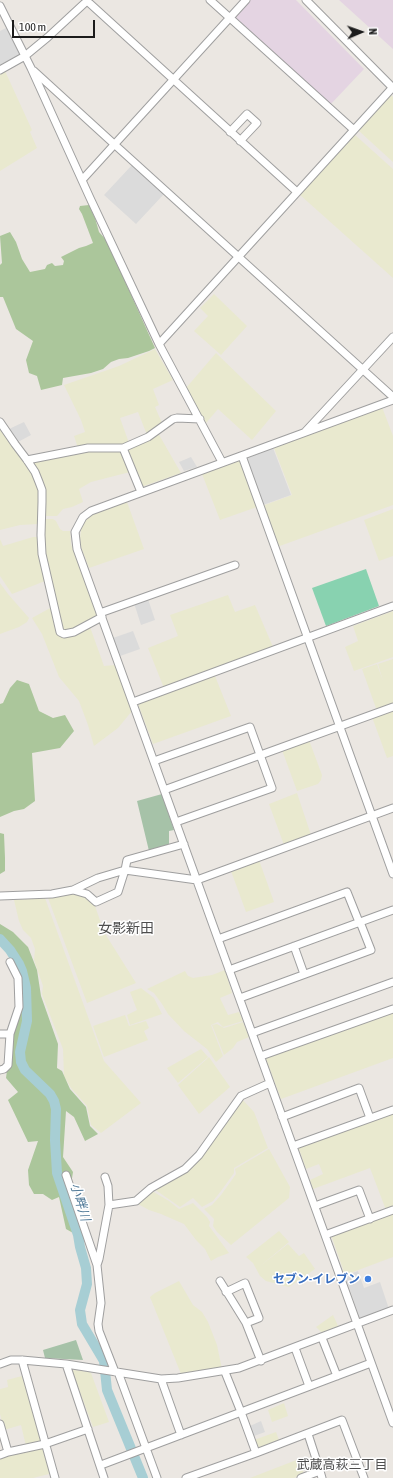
<!DOCTYPE html>
<html>
<head>
<meta charset="utf-8">
<style>
  body { margin:0 }
  #map { position:relative; width:393px; height:1478px; overflow:hidden; background:#ebe7e2; font-family:"Asap Condensed",sans-serif }
  canvas { display:block }
  .north { position:absolute; left:341px; top:12px; width:40px; height:40px; -webkit-text-stroke:3px #fff; paint-order:stroke; rotate:88deg; font-size:11px; font-weight:700; line-height:16px; text-align:center; color:#1b1b1b }
  .north::after { content:''; display:block; margin:auto; width:14px; height:18px; background:#1b1b1b; clip-path:polygon(50% 0,100% 100%,50% 72%,0 100%) }
  .scale { position:absolute; left:12px; top:20px; width:83px; height:18px; box-sizing:border-box; border:2px solid #1b1b1b; border-top:0; padding-left:5px; font-size:12px; line-height:14px; white-space:nowrap; color:#1b1b1b; -webkit-text-stroke:3px #fff; paint-order:stroke }
</style>
</head>
<body>
<div id="map">
<canvas width="393" height="1478"></canvas>
<div class="north">N</div>
<div class="scale">100 m</div>
</div>
<script>
const g = document.querySelector('canvas').getContext('2d');
g.lineJoin = 'round';
function fill(path, color) { g.fillStyle = color; g.fill(path, 'evenodd'); }
const toPath = rows => new Path2D(rows.map(r => 'M' + r).join(''));
function strokePath(path, color, width, dash) { g.strokeStyle = color; g.lineWidth = width; g.lineCap = dash ? 'butt' : 'round'; g.setLineDash(dash || []); g.stroke(path); }
function write(font, color, halo, rows, align = 'center') {
  g.font = font + ' "Asap Condensed","Noto Sans JP",sans-serif'; g.lineWidth = 3; g.setLineDash([]); g.textBaseline = 'middle'; g.strokeStyle = halo; g.fillStyle = color; for (const [text, x, y, turn = 0] of rows) {
    g.save(); g.translate(x, y); g.rotate((+turn || 0) * Math.PI / 180); g.textAlign = isNaN(turn) ? turn : align; if (halo) g.strokeText(text, 0, 0); g.fillText(text, 0, 0); g.restore();
  }
}
const industrial = toPath([
  [250,0,296,0,364,69,330,105,233,17],
  [339,0,393,0,393,49]
]);
const farmland = toPath([
  [5,71,32,130,30,132,37,148,0,171,0,74],
  [391,95,393,97,393,162,359,131,360,127],
  [354,134,393,169,393,278,299,194],
  [214,294,247,326,221,355,194,331,208,316,200,308],
  [155,349,173,380,153,389,159,405,155,407,162,423,147,435,138,412,120,418,129,443,114,446,78,448,74,436,85,432,81,420,64,385,119,366],
  [216,353,276,411,252,440,218,409,206,423,186,388],
  [382,407,393,436,393,505,277,547,262,506,292,495,274,448],
  [0,429,25,461,35,481,38,491,38,524,20,525,0,530],
  [158,433,181,473,141,487,126,449],
  [88,450,118,451,122,454,130,472,91,482,79,489,83,502,72,507,63,509,57,516,45,516,46,504,44,492,39,473,32,463,34,461],
  [240,460,257,507,220,520,202,474],
  [127,502,144,549,89,568,81,547,80,538,81,530,84,523,88,518,94,514],
  [393,509,393,556,379,561,364,520],
  [45,519,53,519,56,521,60,529,63,531,70,531,71,544,97,615,80,626,68,631,63,629,60,625,56,597,48,571,44,547],
  [33,537,38,537,39,554,42,571,45,581,12,594,0,576,0,539,3,546],
  [0,583,8,594,29,618,27,622,19,627,0,634],
  [228,595,235,612,255,605,273,647,164,688,148,648,178,636,170,615],
  [52,607,56,630,60,636,66,637,77,634,90,627,104,666,115,665,132,711,118,728,94,746,88,725,79,701,59,677,42,634,32,618],
  [393,611,393,657,354,671,345,647,358,641,353,626],
  [393,659,393,705,377,711,362,669,377,664,383,681,378,664],
  [215,676,231,716,153,744,138,704],
  [393,709,393,756,387,758,372,717],
  [309,740,322,775,321,780,318,784,297,791,282,750],
  [297,793,311,835,284,845,269,804],
  [259,860,274,902,246,912,231,871],
  [74,893,82,894,94,903,104,932,136,983,87,1003,48,898],
  [45,898,104,1061,141,1103,101,1133,91,1125,87,1106,71,1088,64,1076,63,1049,42,994,43,986,34,960,35,949,31,938,23,930,19,921,14,900],
  [225,970,232,993,220,998,228,1015,239,1012,243,1021,223,1027,218,1022,211,1025,223,1056,216,1062,207,1049,184,1031,168,1014,162,1004,154,993,147,989,185,971,188,976,193,978,212,975],
  [141,988,154,998,162,1014,130,1025,127,1015,137,1010,130,992],
  [393,1011,393,1058,281,1099,266,1059,268,1056],
  [125,1015,129,1026,146,1021,149,1028,144,1031,148,1040,104,1057,93,1026],
  [243,1022,249,1037,237,1042,233,1048,224,1055,212,1025,217,1024,224,1028],
  [201,1049,208,1057,178,1083,167,1068],
  [209,1057,230,1087,199,1114,178,1085],
  [242,1099,254,1112,268,1148,234,1168,234,1173,221,1191,213,1201,202,1207,193,1198,180,1207,154,1189,191,1167,198,1161],
  [393,1112,393,1207,386,1210,370,1168,313,1189,310,1180,323,1174,319,1164,306,1169,298,1146],
  [269,1149,290,1187,289,1198,231,1245,217,1232,213,1226,214,1219,204,1209,212,1205,221,1195,236,1174,235,1169],
  [152,1191,169,1201,179,1209,193,1203,207,1217,210,1222,209,1226,229,1253,218,1257,211,1261,205,1249,196,1240,184,1224,161,1214,149,1210,138,1204],
  [393,1213,393,1257,345,1275,331,1235],
  [279,1231,289,1242,259,1267,288,1244,299,1256,304,1253,315,1269,289,1287,266,1281,260,1276,253,1263,246,1257],
  [179,1281,193,1305,202,1312,208,1322,217,1345,222,1369,181,1374,150,1297,155,1293],
  [333,1315,339,1328,323,1333,320,1331,316,1327],
  [74,1370,89,1372,91,1373,109,1422,93,1427,72,1371],
  [22,1376,41,1440,40,1442,26,1446,21,1425,4,1430,0,1414,0,1389,8,1387,7,1380],
  [284,1403,288,1416,272,1422,268,1410],
  [276,1432,279,1440,257,1448,254,1440],
  [41,1447,43,1447,50,1471,49,1474,33,1478,0,1478,0,1458],
  [299,1459,304,1474,294,1478,250,1478]
]);
const forest = toPath([
  [89,205,95,218,99,232,107,241,155,348,149,351,128,358,119,359,111,362,103,369,91,373,63,378,62,385,41,390,37,376,29,373,26,360,33,341,16,329,3,297,0,297,0,265,2,263,0,236,10,232,16,242,22,259,30,272,45,269,47,265,52,263,55,266,63,265,64,261,61,257,79,248,86,246,93,243,82,214,79,209,80,206],
  [17,680,29,684,39,711,53,718,65,715,74,731,60,748,32,753,35,801,24,809,14,811,0,817,0,704,3,703,10,688],
  [0,833,4,834,5,858,5,871,0,874],
  [0,924,13,932,28,947,37,970,41,996,58,1044,57,1068,62,1071,70,1089,86,1107,90,1126,98,1134,85,1141,74,1117,66,1111,63,1157,73,1172,69,1197,82,1238,66,1229,59,1197,52,1200,43,1194,34,1194,29,1185,28,1170,38,1141,28,1142,8,1100,18,1092,6,1078,12,1034,23,1007,20,975,0,936]
]);
const cemetery = toPath([
  [162,794,174,830,169,831,169,845,149,851,137,801],
  [76,1340,83,1360,45,1358,43,1350]
]);
const pitch = toPath([
  [366,569,379,606,326,626,312,588]
]);
const parking = toPath([
  [6,28,19,52,19,55,0,65,0,31],
  [132,165,164,194,136,224,104,195],
  [24,422,31,435,18,442,9,429],
  [273,448,291,495,263,505,246,459,247,457],
  [191,457,197,467,184,471,179,462],
  [148,599,155,620,141,625,134,603],
  [133,631,140,649,120,656,113,638],
  [358,1271,364,1288,380,1282,389,1309,360,1319,345,1276],
  [261,1421,265,1432,254,1436,250,1426]
]);
const river = toPath([
  [0,939,10,950,19,964,22,971,26,988,27,1021,20,1052,21,1062,25,1070,50,1094,54,1101,56,1109,55,1140,57,1173,78,1235,80,1247,86,1268,87,1284,80,1310,82,1324,104,1361,107,1390,143,1478]
]);
const minor = toPath([
  [86,0,297,192],
  [210,0,354,130],
  [306,0,393,88],
  [0,6,31,68,90,198,159,344,222,462],
  [0,70,25,56,48,37,88,0],
  [34,71,114,144,393,397],
  [230,132,247,114,257,123,240,141],
  [82,180,246,0],
  [159,344,393,87],
  [393,400,91,511,83,517,75,532,77,549,393,1423],
  [0,422,15,444,27,460,35,472,39,482,42,490,42,502,41,535,42,554,60,632,64,634,74,632,102,617],
  [305,432,393,337],
  [123,448,141,492],
  [242,456,393,874],
  [27,460,88,448,123,448,148,437,173,419,177,418,200,419],
  [100,613,235,565],
  [133,702,393,606],
  [154,761,250,727,272,788,176,822],
  [164,790,393,707],
  [73,890,87,894,96,902,118,892,125,870,127,860,184,844],
  [0,896,52,894,73,890,98,878,125,870,197,880,393,808],
  [218,939,347,892,359,922],
  [294,946,304,974],
  [229,970,393,910],
  [240,998,371,950,360,922],
  [252,1033,393,982],
  [0,1034,10,1034],
  [261,1056,393,1009],
  [0,1070,4,1069,8,1065,10,1034,19,1007,18,978,10,962],
  [282,1117,359,1088,370,1118],
  [293,1146,393,1110],
  [66,1175,97,1265,101,1303,98,1324,99,1331,115,1372],
  [109,1205,136,1201,151,1188,185,1169,199,1155,241,1096,270,1083],
  [315,1206,359,1190,370,1219],
  [325,1235,393,1210],
  [97,1265,99,1259,109,1205,108,1186,105,1177],
  [220,1281,246,1323,261,1361],
  [226,1292,245,1283,259,1318,246,1323],
  [322,1338,337,1376],
  [295,1348,309,1386],
  [22,1360,55,1478],
  [0,1364,11,1360,22,1360,66,1364,161,1379,178,1378,239,1368,393,1310],
  [66,1364,104,1478],
  [118,1372,157,1478],
  [161,1379,181,1435],
  [0,1424,8,1452,45,1444,88,1429],
  [308,1434,320,1471],
  [256,1453,342,1420,364,1478],
  [0,1455,8,1452],
  [101,1465,371,1363],
  [186,1478,256,1453,241,1412,225,1372],
  [301,1478,320,1471,322,1478]
]);
const markers = [
  [368,1279,4,"#3f7fe0"]
];
const shopNames = [
  ["セブン-イレブン",360,1279]
];
const waterNames = [
  ["小畔川",80,1202,73]
];
const neighbourhoodNames = [
  ["武蔵高萩三丁目",342,1465]
];
const quarterNames = [
  ["女影新田",126,929]
];
fill(industrial, '#e4d4e2');
fill(farmland, '#e9e9cf');
fill(forest, '#abc69b');
fill(cemetery, '#a6c2a8');
fill(pitch, '#88d2b0');
fill(parking, '#dbdbdb');
strokePath(river, '#a7ced4', 10);
strokePath(minor, '#9f9f9f', 9);
strokePath(minor, '#fff', 7);
for (const [x, y, r, color] of markers) { const dot = new Path2D(); dot.arc(x, y, r, 0, 2 * Math.PI); g.fillStyle = color; g.fill(dot); strokePath(dot, '#fff', 1.5); }
write('bold 12px', '#366cbe', '#fff', shopNames, 'right');
write('italic 13px', '#517a98', '#fff', waterNames);
write('13px', '#4e4e4e', '#fff', neighbourhoodNames);
write('14px', '#4e4e4e', '#fff', quarterNames);
</script>
</body>
</html>
